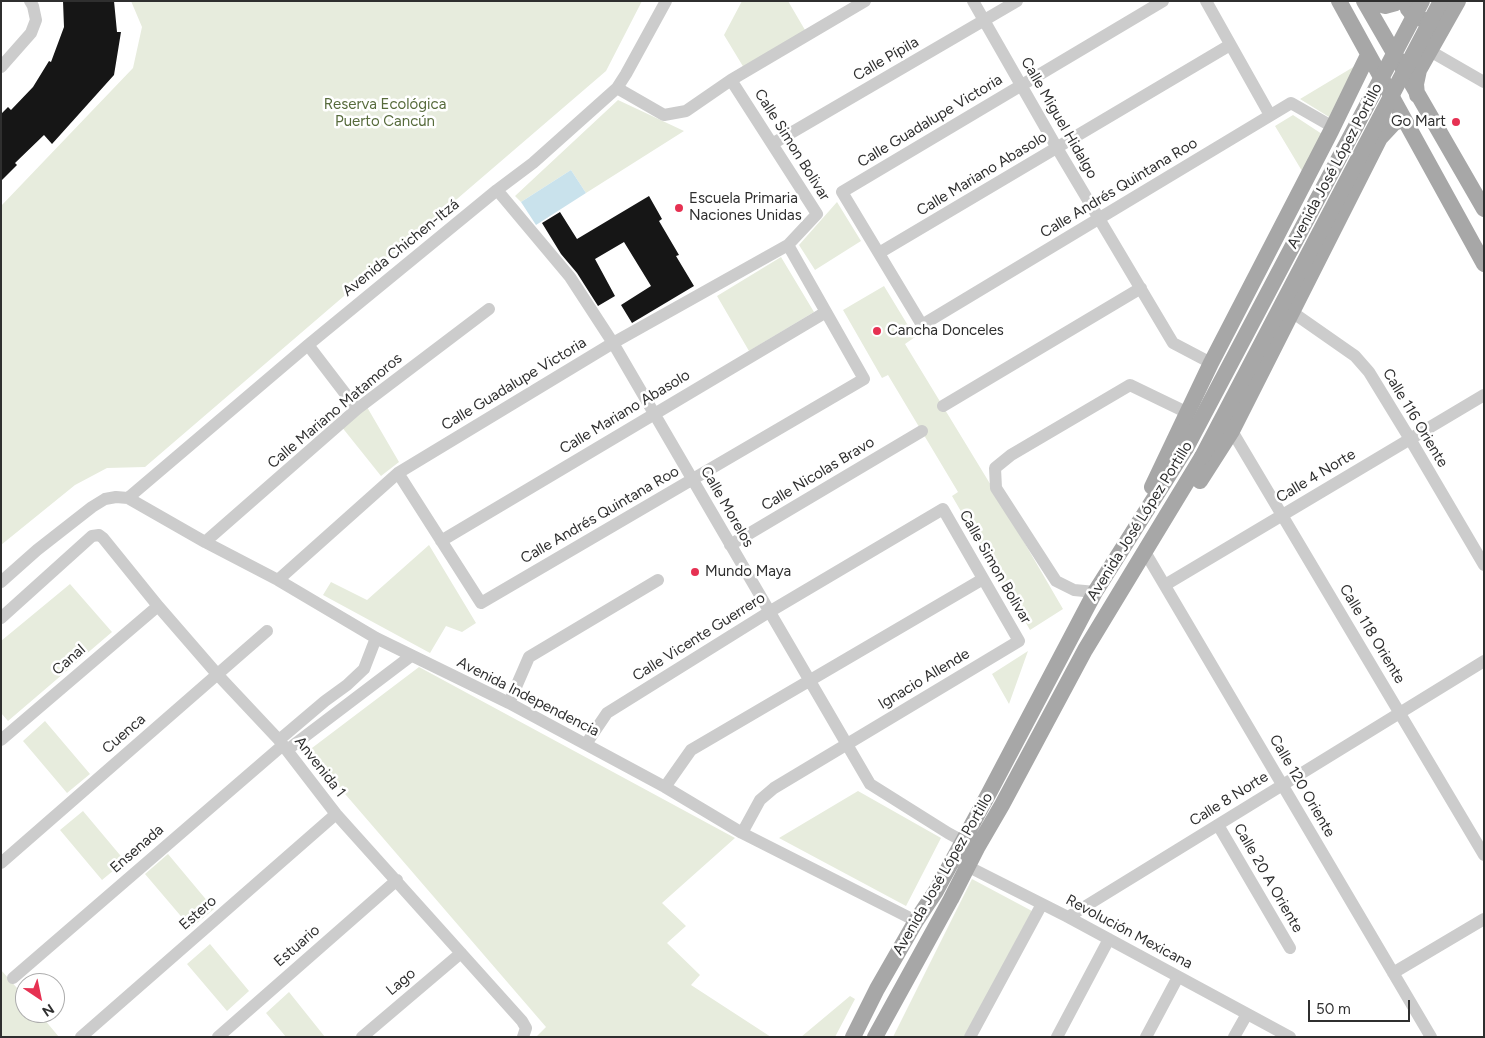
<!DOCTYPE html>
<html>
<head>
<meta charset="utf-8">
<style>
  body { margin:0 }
  #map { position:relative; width:1485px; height:1038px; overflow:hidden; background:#fff; font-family:Figtree,sans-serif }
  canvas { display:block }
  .frame { position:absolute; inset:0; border:2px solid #2f2f2f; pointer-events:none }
  .north { position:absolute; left:15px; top:973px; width:50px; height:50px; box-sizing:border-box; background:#fff; border:1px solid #acacac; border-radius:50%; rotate:146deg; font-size:14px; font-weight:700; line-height:20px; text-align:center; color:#2f2f2f }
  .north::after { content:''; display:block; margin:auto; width:18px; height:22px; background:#e63152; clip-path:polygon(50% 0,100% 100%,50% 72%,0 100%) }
  .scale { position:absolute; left:1308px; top:1000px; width:102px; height:22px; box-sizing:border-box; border:2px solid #2f2f2f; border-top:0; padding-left:6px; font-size:15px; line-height:18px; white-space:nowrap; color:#2f2f2f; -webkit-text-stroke:4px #fff; paint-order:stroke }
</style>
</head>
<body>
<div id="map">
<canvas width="1485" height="1038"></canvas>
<div class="frame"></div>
<div class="north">N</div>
<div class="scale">50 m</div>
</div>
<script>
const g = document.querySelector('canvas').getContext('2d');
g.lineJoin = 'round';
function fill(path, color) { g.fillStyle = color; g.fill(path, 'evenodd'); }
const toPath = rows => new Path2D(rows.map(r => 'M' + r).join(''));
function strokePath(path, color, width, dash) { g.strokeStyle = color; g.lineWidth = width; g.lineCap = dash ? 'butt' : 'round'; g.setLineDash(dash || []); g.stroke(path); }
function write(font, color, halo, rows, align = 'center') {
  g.font = font + ' Figtree,sans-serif'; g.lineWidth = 5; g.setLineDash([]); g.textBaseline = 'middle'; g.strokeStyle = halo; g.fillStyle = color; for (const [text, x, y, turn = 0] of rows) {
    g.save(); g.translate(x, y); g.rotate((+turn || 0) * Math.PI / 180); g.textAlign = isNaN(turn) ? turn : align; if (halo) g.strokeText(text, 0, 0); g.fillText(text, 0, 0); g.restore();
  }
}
const green = toPath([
  [131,1,642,1,606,71,145,467,107,468,75,485,1,545,1,206,133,68,142,27],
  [742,1,788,1,805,30,744,68,724,35],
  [1355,66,1329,117,1300,99],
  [618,100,684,131,586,193,571,170,521,202,515,196],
  [1293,115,1322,134,1302,171,1275,126],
  [837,202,861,241,815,270,799,245],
  [781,257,814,312,749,351,717,296],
  [884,286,915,337,905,344,992,487,1063,609,1030,630,952,496,958,492,888,375,882,378,843,310],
  [367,407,399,462,381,476,341,426],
  [429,545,476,623,462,632,446,626,430,653,323,595,331,582,367,600],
  [70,584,112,632,8,721,1,713,1,641],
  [1028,651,1009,704,992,674],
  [419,667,735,838,662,903,686,926,667,943,700,975,691,985,771,1037,536,1037,546,1027,308,751],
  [45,721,90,774,67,793,23,741],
  [858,791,941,838,906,906,779,838],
  [83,811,125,861,102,880,60,830],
  [168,854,214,909,191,928,145,874],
  [972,879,1032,911,964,1037,893,1037],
  [210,944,249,991,227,1011,187,964],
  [1,970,25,997,25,1013,39,1013,59,1037,1,1037],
  [289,992,325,1037,286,1037,266,1013],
  [850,996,855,999,835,1037,801,1037]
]);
const water = toPath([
  [571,170,586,193,536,225,521,202]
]);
const building = toPath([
  [63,1,114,1,117,32,121,32,114,75,52,144,44,135,15,163,17,165,1,181,1,114,8,107,11,110,33,87,49,61,51,62,64,27],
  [649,196,662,219,659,221,679,255,676,256,694,286,632,323,621,305,651,286,624,242,595,259,615,296,598,306,577,273,561,254,542,223,560,212,577,239]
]);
const minor = toPath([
  [973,1,1057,148,1173,343,1211,363],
  [1163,1,842,192,922,325,1291,103,1333,127],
  [1206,1,1270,115],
  [1430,51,1484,82],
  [1,67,31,33,36,20,33,6,30,1],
  [617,88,664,115,686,111,731,80,865,1],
  [772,144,1017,1],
  [497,190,570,277,613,343,870,784,948,833,970,845],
  [879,253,1230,45],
  [1292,312,1355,356,1369,372,1410,439,1484,565],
  [308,345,357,409],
  [943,406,1141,288],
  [1232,431,1484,855],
  [398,473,481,603,864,379,788,245],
  [128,498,308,345,497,190,533,163,617,88,626,74,666,1],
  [441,541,826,312],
  [205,542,357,409,489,309],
  [730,545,922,431],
  [1145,552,1431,1037],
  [278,580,398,473,613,343,788,245,817,214,731,80],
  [1,582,37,550,92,507,105,499,116,497,128,498,205,542,278,580,376,638,509,703,665,787,742,833,916,921],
  [1165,585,1484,395],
  [1095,592,1074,590,1056,581,996,488,995,468,1011,455,1130,385,1188,413],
  [1,618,92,536,99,535,103,538,158,606,217,674,279,740,336,814,522,1021,526,1028,523,1037],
  [509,703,529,657,658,580],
  [1,740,158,606],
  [279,740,325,701,347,685,364,669,376,638],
  [586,744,607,713,769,612,943,509,1019,641,774,788,760,800,742,833],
  [287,750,411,656],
  [665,787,691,750,983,579],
  [1218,825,1290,948],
  [1,863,267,631],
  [961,863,1068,917,1290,1037],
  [1068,917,1484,661],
  [1393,973,1484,919],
  [13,978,283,745],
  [81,1037,336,814],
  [218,1037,397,880],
  [362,1037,461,953],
  [970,1037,1042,904],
  [1057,1037,1109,939],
  [1146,1037,1178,977],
  [1234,1037,1247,1014]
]);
const major = toPath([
  [1339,1,1484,264],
  [1364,1,1484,209],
  [1371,1,1385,6,1396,3,1397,1],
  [1406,1,1408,9,1413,15,1426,21],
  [1417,95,1416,84,1419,70,1458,1],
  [1200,481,1232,431,1380,138,1394,123,1404,119],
  [1152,487,1211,363,1331,131,1368,55],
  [853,1037,877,989,916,921,936,891,988,795,1095,592,1186,448],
  [875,1037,951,899,977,848,1002,805,1085,650,1202,457]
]);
const majorBridge = toPath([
  [1186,448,1422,1],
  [1202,457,1441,1]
]);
const markers = [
  [1456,122,5,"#e63152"],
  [679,208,5,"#e63152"],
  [877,331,5,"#e63152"],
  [695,572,5,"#e63152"]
];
const streetNames = [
  ["Calle Pípila",886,59,-30],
  ["Calle Miguel Hidalgo",1059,118,60],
  ["Calle Guadalupe Victoria",930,121,-31],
  ["Calle Simon Bolivar",792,145,58],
  ["Avenida José López Portillo",1335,166,-62],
  ["Calle Mariano Abasolo",982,174,-31],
  ["Calle Andrés Quintana Roo",1119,188,-31],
  ["Avenida Chichen-Itzá",401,248,-39],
  ["Calle Guadalupe Victoria",514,384,-31],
  ["Calle Mariano Matamoros",335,411,-40],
  ["Calle Mariano Abasolo",625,412,-31],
  ["Calle 116 Oriente",1415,418,59],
  ["Calle Nicolas Bravo",818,474,-31],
  ["Calle 4 Norte",1316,476,-31],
  ["Calle Morelos",727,507,60],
  ["Calle Andrés Quintana Roo",600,515,-30],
  ["Avenida José López Portillo",1140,521,-58],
  ["Calle Simon Bolivar",995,567,60],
  ["Calle 118 Oriente",1372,634,59],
  ["Calle Vicente Guerrero",699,637,-32],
  ["Canal",69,660,-41],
  ["Ignacio Allende",924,679,-31],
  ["Avenida Independencia",528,697,27],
  ["Cuenca",124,734,-41],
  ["Anvenida 1",320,767,52],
  ["Calle 120 Oriente",1302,786,60],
  ["Calle 8 Norte",1229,799,-32],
  ["Ensenada",137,849,-41],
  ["Avenida José López Portillo",943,874,-60],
  ["Calle 20 A Oriente",1268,878,60],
  ["Estero",198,913,-41],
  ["Revolución Mexicana",1129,932,28],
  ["Estuario",297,946,-41],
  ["Lago",401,982,-40]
];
const parkNames = [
  ["Reserva Ecológica",385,105],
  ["Puerto Cancún",385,122]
];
const poiNames = [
  ["Go Mart",1446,122,"right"],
  ["Escuela Primaria",689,199],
  ["Naciones Unidas",689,216],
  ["Cancha Donceles",887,331],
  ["Mundo Maya",705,572]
];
fill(green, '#e7ecdd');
fill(water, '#c9e2ec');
fill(building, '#161616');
strokePath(minor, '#ccc', 12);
strokePath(major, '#a7a7a7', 16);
strokePath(majorBridge, '#a7a7a7', 16);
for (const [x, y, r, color] of markers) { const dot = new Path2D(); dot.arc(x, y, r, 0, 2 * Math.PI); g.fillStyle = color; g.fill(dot); strokePath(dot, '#fff', 2); }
write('15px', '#2f2f2f', '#fff', streetNames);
write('15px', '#576b3c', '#fff', parkNames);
write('15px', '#2f2f2f', '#fff', poiNames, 'left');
</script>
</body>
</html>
